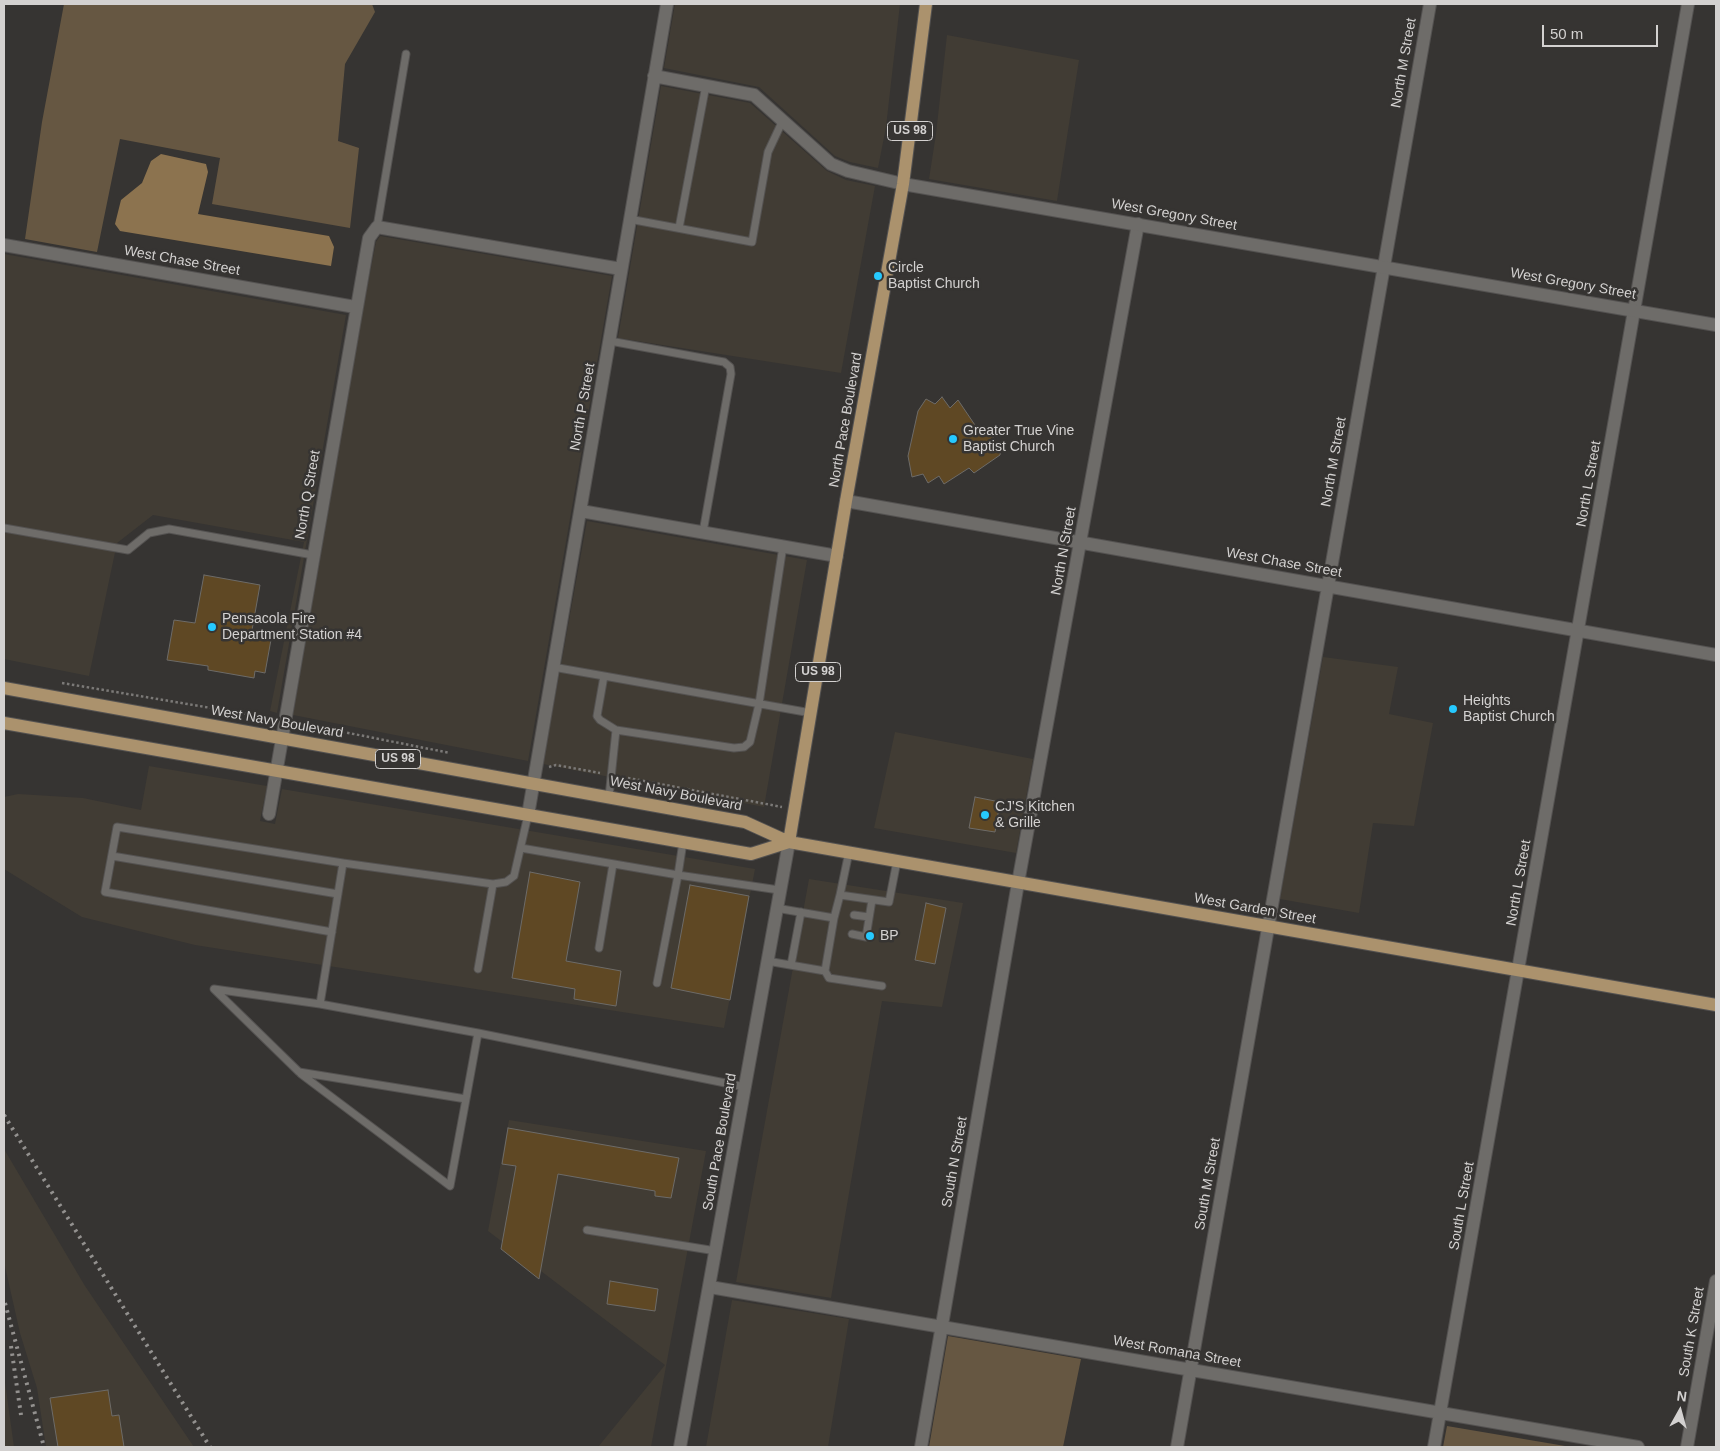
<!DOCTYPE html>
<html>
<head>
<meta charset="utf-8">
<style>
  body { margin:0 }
  #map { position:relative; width:1720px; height:1451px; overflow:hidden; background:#363432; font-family:Helvetica,sans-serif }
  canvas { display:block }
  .frame { position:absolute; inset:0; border:5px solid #d3d1d0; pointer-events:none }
  .north { position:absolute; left:1655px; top:1386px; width:50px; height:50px; -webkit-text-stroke:4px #363432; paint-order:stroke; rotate:7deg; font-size:14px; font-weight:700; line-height:20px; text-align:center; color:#d3d1d0 }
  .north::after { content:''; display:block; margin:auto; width:18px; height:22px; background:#d3d1d0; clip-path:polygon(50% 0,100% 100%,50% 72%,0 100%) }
  .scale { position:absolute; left:1542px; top:25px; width:116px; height:22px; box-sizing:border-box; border:2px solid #d3d1d0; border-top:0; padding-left:6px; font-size:15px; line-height:18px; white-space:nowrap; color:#d3d1d0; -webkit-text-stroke:4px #363432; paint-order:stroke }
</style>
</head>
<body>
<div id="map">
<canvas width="1720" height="1451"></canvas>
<div class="frame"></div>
<div class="north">N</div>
<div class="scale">50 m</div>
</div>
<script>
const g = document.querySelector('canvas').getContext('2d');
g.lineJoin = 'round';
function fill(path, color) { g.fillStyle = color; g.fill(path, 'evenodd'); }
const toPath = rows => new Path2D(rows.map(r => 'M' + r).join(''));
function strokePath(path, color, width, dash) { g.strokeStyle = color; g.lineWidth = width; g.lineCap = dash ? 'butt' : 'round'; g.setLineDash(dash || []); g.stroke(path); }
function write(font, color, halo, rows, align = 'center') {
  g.font = font + ' Helvetica,sans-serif'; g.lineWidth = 5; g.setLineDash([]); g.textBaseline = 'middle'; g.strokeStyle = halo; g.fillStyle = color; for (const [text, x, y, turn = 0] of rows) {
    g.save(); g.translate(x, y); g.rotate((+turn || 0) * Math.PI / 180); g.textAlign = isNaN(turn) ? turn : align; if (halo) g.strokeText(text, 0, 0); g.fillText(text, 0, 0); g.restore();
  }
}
const built = toPath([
  [675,4,900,4,886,127,878,168,850,162,835,156,759,87,664,68],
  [947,35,1079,60,1057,201,929,179,936,134],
  [661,86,750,103,827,171,846,180,875,186,841,373,618,338],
  [380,236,612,276,528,761,293,715,363,309,376,242],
  [4,254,346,315,277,713,270,711,304,542,153,515,117,543,89,676,4,659],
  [587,521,807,560,764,807,543,764],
  [1323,657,1398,667,1389,714,1433,723,1414,826,1373,823,1359,913,1280,899],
  [895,732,1033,759,1016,853,874,828],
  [149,766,267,786,260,821,275,824,282,789,755,869,724,1028,195,945,82,917,4,869,4,797,18,794,83,798,141,810],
  [809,879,963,903,942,1007,882,1001,831,1298,736,1282],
  [509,1120,706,1151,651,1447,598,1447,665,1365,488,1231],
  [4,1149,85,1286,194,1447,46,1447,37,1388,20,1333,4,1262],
  [732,1300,849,1319,828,1447,706,1447],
  [4,1375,14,1447,4,1447]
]);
const green = toPath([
  [64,4,372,4,375,12,345,64,338,141,359,148,350,228,212,204,220,158,120,139,97,252,25,239,42,122],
  [948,1336,1081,1359,1063,1447,929,1447],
  [1447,1426,1571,1447,1443,1447]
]);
const water = toPath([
  [161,154,206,164,208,172,198,214,329,236,334,247,331,266,120,231,115,224,121,200,142,183,151,161]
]);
const building = toPath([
  [942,397,950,408,958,400,979,431,985,426,1001,448,1000,455,974,473,969,468,944,484,939,476,928,483,923,474,912,477,908,456,918,411,926,399,935,404,942,397],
  [204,575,260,585,252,630,272,634,265,673,255,671,254,678,208,670,208,666,167,660,174,620,195,623,204,575],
  [975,797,1000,802,995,832,969,828,975,797],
  [530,872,580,882,566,961,621,971,616,1006,574,999,575,989,512,978,530,872],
  [690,885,749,896,730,1000,671,988,690,885],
  [926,903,946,908,935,964,915,960,926,903],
  [508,1128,679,1158,671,1198,655,1196,655,1191,558,1174,539,1279,501,1249,516,1166,502,1164,508,1128],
  [610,1281,658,1289,655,1311,607,1304,610,1281],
  [108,1390,112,1416,119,1415,124,1447,58,1447,50,1398,108,1390]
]);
const path = toPath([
  [62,683,271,718],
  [298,723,450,753],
  [549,767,556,765,600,773],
  [623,777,782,807]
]);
const service = toPath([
  [629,219,752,242,768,152,783,120],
  [377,227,406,54],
  [679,228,706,85],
  [610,341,724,362,730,367,731,374,703,532],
  [4,528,128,550,149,533,169,529,313,555],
  [553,667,604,676,597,716,600,720,616,730,734,748,744,747,750,742,759,704,783,546],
  [604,676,811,713],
  [609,797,616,730],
  [521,848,678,875,683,842],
  [849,852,840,895,889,902,897,861],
  [112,856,338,894],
  [776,908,834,918,840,895],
  [854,915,869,917],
  [332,932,105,892,117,827,343,863],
  [852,934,866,937,872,900],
  [599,948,613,864],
  [767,961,825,971,834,918],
  [791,965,801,912],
  [478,969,493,884],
  [825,971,829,978,882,986],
  [657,983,678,875,779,890],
  [320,1004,478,1033,466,1099,299,1072,214,989,320,1004,343,863,493,884,506,882,514,876,528,815],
  [478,1033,745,1087],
  [301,1074,450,1186,466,1099],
  [587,1230,716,1251]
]);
const minor = toPath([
  [654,76,754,95,831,164,848,171,903,184],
  [4,245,355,307],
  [846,501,1716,655],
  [581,511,837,556],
  [269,814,369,238,377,227,621,269],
  [528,815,667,4],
  [710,1287,1638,1447],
  [921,1447,1018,883,1138,224],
  [1177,1447,1430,4],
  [1434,1447,1688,4],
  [1687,1447,1716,1281]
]);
const tertiary = toPath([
  [903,184,1716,325]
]);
const secondary = toPath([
  [680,1447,789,842]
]);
const primary = toPath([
  [4,688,745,822,789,842,1716,1005],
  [4,723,751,854,789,842],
  [789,842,846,501,903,184,926,4]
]);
const rail = toPath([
  [4,1115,210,1447],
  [5,1303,44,1447],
  [11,1346,21,1415]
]);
const markers = [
  [878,276,5,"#26c9fe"],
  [953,439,5,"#26c9fe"],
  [212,627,5,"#26c9fe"],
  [1453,709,5,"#26c9fe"],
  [985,815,5,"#26c9fe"],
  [870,936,5,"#26c9fe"]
];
const shields = [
  [910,131,45],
  [818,672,45],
  [398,759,45]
];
const shieldNames = [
  ["US 98",910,131],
  ["US 98",818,672],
  ["US 98",398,759]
];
const streetNames = [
  ["North M Street",1404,63,-80],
  ["West Gregory Street",1174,215,10],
  ["West Chase Street",182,261,10],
  ["West Gregory Street",1573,284,10],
  ["North P Street",583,407,-80],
  ["North Pace Boulevard",846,420,-80],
  ["North M Street",1334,462,-80],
  ["North L Street",1589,484,-80],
  ["North Q Street",308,495,-80],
  ["North N Street",1064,551,-80],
  ["West Chase Street",1284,563,10],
  ["West Navy Boulevard",277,722,10],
  ["West Navy Boulevard",676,794,11],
  ["North L Street",1519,883,-80],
  ["West Garden Street",1255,909,10],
  ["South Pace Boulevard",720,1142,-80],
  ["South N Street",955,1162,-80],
  ["South M Street",1208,1184,-80],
  ["South L Street",1462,1206,-80],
  ["South K Street",1692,1332,-80],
  ["West Romana Street",1177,1352,10]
];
const poiNames = [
  ["Circle",888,268],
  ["Baptist Church",888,284],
  ["Greater True Vine",963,431],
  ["Baptist Church",963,447],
  ["Pensacola Fire",222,619],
  ["Department Station #4",222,635],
  ["Heights",1463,701],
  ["Baptist Church",1463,717],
  ["CJ'S Kitchen",995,807],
  ["& Grille",995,823],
  ["BP",880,936]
];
fill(built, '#413c34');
fill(green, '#665742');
fill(water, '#8c734f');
fill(building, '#5f4824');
strokePath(building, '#6d6b68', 1);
strokePath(service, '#545251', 9);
strokePath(minor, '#545251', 14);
strokePath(tertiary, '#545251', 14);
strokePath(secondary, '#545251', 14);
strokePath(primary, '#545251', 14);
strokePath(path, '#7b7977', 2.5, [2.5, 2.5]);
strokePath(service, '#6e6c69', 7);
strokePath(minor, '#6e6c69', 12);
strokePath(tertiary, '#6e6c69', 12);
strokePath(secondary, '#6e6c69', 12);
strokePath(primary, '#ab926d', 12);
strokePath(rail, '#93918f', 4, [2.5, 5]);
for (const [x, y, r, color] of markers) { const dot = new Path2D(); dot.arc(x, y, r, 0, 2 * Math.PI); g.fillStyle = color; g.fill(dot); strokePath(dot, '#363432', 2); }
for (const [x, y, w] of shields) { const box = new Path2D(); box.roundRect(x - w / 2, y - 9.5, w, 19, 4); g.fillStyle = '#363432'; g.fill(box); strokePath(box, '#d3d1d0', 1); }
write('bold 12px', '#d3d1d0', null, shieldNames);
write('14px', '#d3d1d0', '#363432', streetNames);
write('14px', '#d3d1d0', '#363432', poiNames, 'left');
</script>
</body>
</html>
